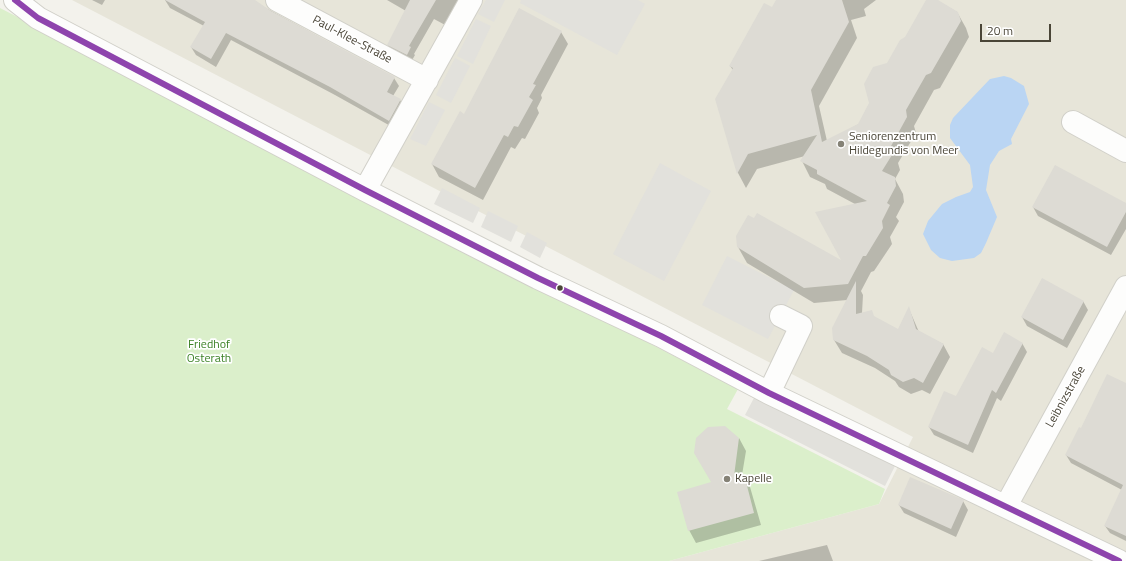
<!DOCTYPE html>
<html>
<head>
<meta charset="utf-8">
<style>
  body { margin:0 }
  #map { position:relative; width:1126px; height:561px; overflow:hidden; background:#f3f2ec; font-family:"Titillium Web",sans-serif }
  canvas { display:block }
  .scale { position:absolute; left:980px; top:24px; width:71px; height:18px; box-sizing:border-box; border:2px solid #4a4537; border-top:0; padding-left:5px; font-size:12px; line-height:14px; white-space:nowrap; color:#4a4537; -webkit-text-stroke:3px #fff; paint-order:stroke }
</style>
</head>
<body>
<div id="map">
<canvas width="1126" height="561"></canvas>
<div class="scale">20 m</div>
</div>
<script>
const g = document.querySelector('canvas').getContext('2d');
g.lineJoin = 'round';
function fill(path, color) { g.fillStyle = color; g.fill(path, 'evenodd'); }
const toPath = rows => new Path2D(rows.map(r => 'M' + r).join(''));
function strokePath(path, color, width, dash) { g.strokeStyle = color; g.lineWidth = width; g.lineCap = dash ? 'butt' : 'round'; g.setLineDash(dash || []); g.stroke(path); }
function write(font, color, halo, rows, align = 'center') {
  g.font = font + ' "Titillium Web",sans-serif'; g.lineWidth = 3.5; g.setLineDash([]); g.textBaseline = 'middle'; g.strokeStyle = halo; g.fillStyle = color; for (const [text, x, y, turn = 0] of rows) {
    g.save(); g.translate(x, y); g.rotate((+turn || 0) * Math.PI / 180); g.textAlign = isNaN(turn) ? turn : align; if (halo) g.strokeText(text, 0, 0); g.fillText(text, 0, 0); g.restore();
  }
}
const residential = toPath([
  [72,0,1126,0,1126,561,669,561,879,504,913,437]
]);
const green = toPath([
  [0,8,738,389,727,409,885,489,879,504,669,561,0,561]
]);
const parking = toPath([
  [486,0,505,0,494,22,478,14],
  [521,0,638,0,645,4,617,55,520,3],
  [476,19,491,26,473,64,457,56],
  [455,58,470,66,451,103,436,95],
  [429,102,445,110,426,146,410,139],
  [660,163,711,191,664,281,613,254],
  [442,188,480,208,473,223,434,204],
  [488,211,518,226,511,242,481,227],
  [527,232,547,243,540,258,520,247],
  [727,256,794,290,768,339,702,305],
  [755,396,896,464,885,486,745,415]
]);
const water = toPath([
  [1004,76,1011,78,1024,86,1029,104,1011,139,1012,144,999,151,990,165,986,190,997,217,986,243,981,253,974,258,952,261,940,258,931,250,923,234,928,221,942,204,956,197,970,192,973,187,970,165,950,138,950,125,953,118,990,79]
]);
const shadow = toPath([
  [92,0,105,0,102,5],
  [165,0,251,0,394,78,399,86,393,96,400,100,405,108,394,128,335,95,231,40,216,67,196,55,191,47,204,26,170,8],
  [387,0,460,0,447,26,434,19,414,54,415,55,411,62,393,52,388,45,406,11],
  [777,0,876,0,864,9,866,16,851,20,857,38,819,106,827,141,859,124,870,103,887,64,936,0,957,12,966,28,969,37,940,88,934,90,914,126,916,133,898,163,900,170,895,179,903,194,904,202,896,217,899,221,890,237,892,244,874,271,871,272,861,291,863,295,862,313,899,331,909,309,919,332,943,344,950,357,930,394,922,390,911,394,899,387,895,381,875,368,842,353,834,340,847,300,814,303,747,263,738,247,843,263,855,204,827,189,825,184,810,177,802,161,805,156,757,169,746,188,738,173,716,99,733,70,730,66,773,9],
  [561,32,568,44,541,95,542,98,537,108,539,113,525,139,522,138,515,149,511,147,483,200,439,177,432,164,465,115],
  [1126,204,1126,229,1111,255,1038,216,1033,207],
  [1083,301,1088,310,1067,348,1027,326,1022,317],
  [1022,343,1027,352,1001,401,997,398,973,453,934,435,929,427,994,354],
  [1126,385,1126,541,1110,533,1105,526,1122,490,1071,463,1066,455,1082,430],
  [739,438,746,451,742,475,750,487,761,525,696,543,689,530,713,483],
  [963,501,968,510,956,537,904,513,899,505],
  [827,545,833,561,759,561]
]);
const building = toPath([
  [165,0,255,0,271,11,395,77,387,92,401,99,389,121,330,87,226,33,211,59,190,47,205,22],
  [410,0,436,0,409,46,411,47,407,55,387,45],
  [776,0,842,0,849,22,811,90,822,142,858,124,869,103,864,84,873,67,887,63,900,40,905,37,926,0,938,0,958,12,961,21,931,73,926,75,906,110,907,117,890,148,892,155,882,171,895,177,896,186,887,203,890,205,882,221,883,228,866,256,863,256,848,284,804,288,737,247,736,236,748,215,754,218,757,213,841,260,815,212,867,201,817,174,817,170,800,161,817,135,748,154,737,174,715,99,733,68,729,66,764,3,772,7],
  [519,8,562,31,533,84,536,85,529,97,533,100,518,127,514,126,508,137,504,135,475,188,431,164,460,111,464,114],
  [1055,165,1126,203,1126,212,1107,247,1032,207],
  [1042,278,1084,301,1063,340,1021,317],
  [856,281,856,314,872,310,874,316,898,329,909,306,916,329,944,344,923,383,914,378,903,382,891,375,889,370,867,356,833,340,832,328],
  [1004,332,1023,343,996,393,992,390,968,445,928,427,944,391,956,396,982,347,993,353],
  [1107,374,1126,383,1126,536,1104,526,1123,485,1065,455,1079,427,1081,428],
  [725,426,739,438,734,476,744,474,754,513,688,531,677,492,711,482,694,453,696,438,708,427],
  [910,477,964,500,951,529,898,505]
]);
const minor = toPath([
  [15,0,38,18,365,190,538,278,661,336,769,393,1119,561],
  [277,0,427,80],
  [1073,122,1126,151],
  [365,190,471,0],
  [769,393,801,326,781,316],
  [1006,506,1126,287]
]);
const bus1 = toPath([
  [15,0,38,18,365,190,538,278,661,336,769,393,1119,561]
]);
const markers = [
  [841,144,4,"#858276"],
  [560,288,3.5,"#4a4537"],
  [727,479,4,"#858276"]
];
const streetNames = [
  ["Paul-Klee-Straße",352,40,28],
  ["Leibnizstraße",1066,397,-61]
];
const poiNames = [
  ["Seniorenzentrum",849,137],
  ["Hildegundis von Meer",849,151],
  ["Kapelle",735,479]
];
const parkNames = [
  ["Friedhof",209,345],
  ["Osterath",209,359]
];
fill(residential, '#e7e5d9');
fill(green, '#dbefcb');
fill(parking, '#e2e1dc');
fill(water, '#bad5f3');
fill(shadow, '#0003');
fill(building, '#dddbd4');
strokePath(minor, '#d1d0c9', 24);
strokePath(minor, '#fdfdfc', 22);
strokePath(bus1, '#8e44ad', 6);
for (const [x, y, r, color] of markers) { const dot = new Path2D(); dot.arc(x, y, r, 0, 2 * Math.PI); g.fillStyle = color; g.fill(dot); strokePath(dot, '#fff', 1.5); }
write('12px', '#4a4537', '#fff', streetNames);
write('12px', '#4a4537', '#fff', poiNames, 'left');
write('12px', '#3b8125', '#fff', parkNames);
</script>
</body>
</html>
